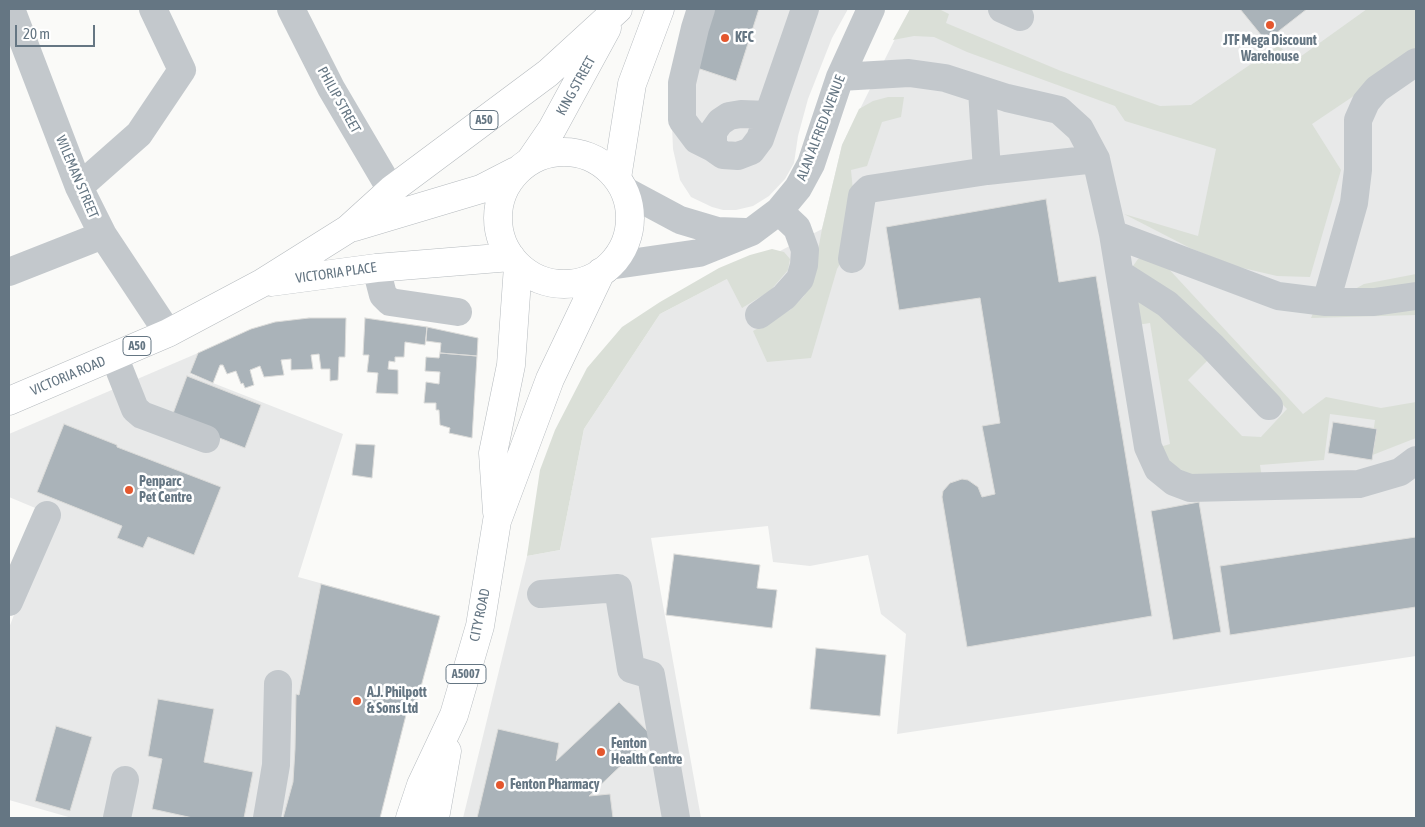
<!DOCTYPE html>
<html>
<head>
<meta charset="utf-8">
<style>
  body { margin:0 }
  #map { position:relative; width:1425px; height:827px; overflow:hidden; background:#fafaf8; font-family:"Asap Condensed",sans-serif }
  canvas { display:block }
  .frame { position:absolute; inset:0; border:10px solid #657683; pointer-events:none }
  .scale { position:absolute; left:15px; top:25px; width:80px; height:22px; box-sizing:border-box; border:2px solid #657683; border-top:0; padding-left:6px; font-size:15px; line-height:18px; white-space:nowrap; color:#657683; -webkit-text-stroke:4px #fff; paint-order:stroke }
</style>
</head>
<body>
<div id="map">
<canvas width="1425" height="827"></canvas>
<div class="frame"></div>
<div class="scale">20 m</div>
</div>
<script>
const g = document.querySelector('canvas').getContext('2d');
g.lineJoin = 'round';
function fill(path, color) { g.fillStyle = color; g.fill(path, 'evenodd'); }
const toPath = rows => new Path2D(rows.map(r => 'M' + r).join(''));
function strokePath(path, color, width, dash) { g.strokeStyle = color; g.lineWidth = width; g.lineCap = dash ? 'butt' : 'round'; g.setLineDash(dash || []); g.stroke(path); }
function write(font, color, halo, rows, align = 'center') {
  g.font = font + ' "Asap Condensed",sans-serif'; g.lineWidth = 5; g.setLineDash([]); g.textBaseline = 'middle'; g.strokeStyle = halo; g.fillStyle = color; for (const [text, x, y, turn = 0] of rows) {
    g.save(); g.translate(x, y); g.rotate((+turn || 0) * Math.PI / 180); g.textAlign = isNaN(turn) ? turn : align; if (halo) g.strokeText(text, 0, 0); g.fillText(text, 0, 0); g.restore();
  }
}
const built = toPath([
  [689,9,848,9,832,38,808,99,798,136,794,163,785,179,769,196,753,206,736,210,723,210,712,207,691,197,680,180,673,149,670,78],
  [910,9,1416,9,1416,656,897,734,906,634,881,614,868,555,810,566,773,562,768,526,651,538,701,818,463,818,527,556,560,550,584,429,660,314,822,229,842,145],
  [198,353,190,374,343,434,298,577,440,616,415,709,408,708,380,818,72,818,9,800,9,628,52,515,9,497,9,434]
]);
const green = toPath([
  [910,9,939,9,949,14,946,23,1061,71,1160,106,1191,105,1279,45,1293,62,1367,9,1416,9,1416,49,1376,81,1312,124,1341,170,1310,277,1277,276,1234,266,1190,248,1124,214,1198,236,1216,149,1125,121,1115,106,967,52,934,37,914,36,893,40],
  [888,97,904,97,901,117,882,122,867,166,851,170,854,201,848,251,837,269,811,358,767,362,753,331,790,310,804,296,814,272,822,229,842,145,859,109,873,101],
  [772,249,784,252,790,259,788,270,770,291,742,308,727,279,660,314,584,429,560,550,527,556,540,470,555,430,587,368,622,327,660,302,719,268,750,255],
  [1146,256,1166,266,1303,414,1326,397,1381,408,1416,402,1416,438,1370,456,1375,420,1330,414,1324,460,1260,465,1262,478,1190,474,1175,467,1165,458,1160,447,1170,444,1150,323,1137,325,1133,298,1143,296,1212,356,1188,380,1242,436,1261,437,1287,409,1204,324,1135,273,1133,266,1138,259],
  [1416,274,1416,287,1346,294,1364,284],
  [1416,304,1416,315,1311,318,1314,311]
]);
const building = toPath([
  [710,9,759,9,736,81,691,66,710,9],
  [1240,9,1307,9,1266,41,1240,9],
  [1046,199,1059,282,1096,276,1152,616,967,647,942,497,943,491,950,483,962,479,968,480,978,487,982,497,995,494,982,426,1000,423,980,298,899,310,886,227,1046,199],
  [309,318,346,318,345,357,339,357,338,380,330,381,330,369,321,369,319,354,311,355,313,369,291,370,291,359,281,360,284,375,264,377,260,366,250,370,254,385,245,388,243,383,241,384,236,371,227,374,223,365,220,365,213,383,190,373,198,353,251,329,275,322,309,318],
  [365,318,427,327,425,345,405,342,404,357,395,357,395,362,389,361,388,369,398,370,398,394,376,393,378,373,367,372,369,355,363,355,365,318],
  [427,327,478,338,477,356,440,353,441,343,426,341,427,327],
  [440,353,477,356,472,438,449,433,450,428,440,425,439,410,436,410,436,403,424,403,426,382,439,384,440,372,425,371,426,357,439,358,440,353],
  [187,376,261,405,245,448,171,419,187,376],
  [1333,422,1377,429,1372,460,1328,453,1333,422],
  [64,424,117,445,117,447,221,487,194,555,148,537,143,548,117,538,122,526,37,492,64,424],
  [356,444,375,445,372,478,352,475,356,444],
  [1199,502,1221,632,1173,640,1151,511,1199,502],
  [1416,537,1416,607,1230,635,1220,566,1416,537],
  [674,554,760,565,757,588,777,590,772,628,666,615,674,554],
  [321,584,440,616,415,709,408,707,380,818,283,818,293,782,295,749,296,694,299,695,321,584],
  [816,648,886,655,880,716,810,709,816,648],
  [158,699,214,709,204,762,253,772,244,818,193,818,152,809,162,759,148,756,158,699],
  [619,702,652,736,589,796,610,794,613,818,477,818,498,729,559,743,556,761,619,702],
  [56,726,92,737,70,811,35,801,56,726]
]);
const minor = toPath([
  [11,9,79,187,103,235,168,333],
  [291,9,331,88,391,190],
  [701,9,695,28,682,83,682,120,697,140,713,148],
  [1002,9,1020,17],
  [840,77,909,73,945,78,1007,98,1059,110,1080,129,1096,159,1113,234,1148,447,1158,469,1174,482,1190,488,1359,484,1400,472,1416,460],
  [982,90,987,171],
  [768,115,741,114,729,116,720,122,713,132,713,148,723,155,738,156,751,151,760,139,805,9],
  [79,187,139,134,182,70,153,9],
  [624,190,680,220,717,231,745,232],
  [1113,234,1278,296,1326,302,1374,302,1416,296],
  [852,259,862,196,869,189,987,171,1096,159],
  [609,266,699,253,751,232,779,211,798,188,811,164,840,77,871,9],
  [376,268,383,295,390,302,458,312],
  [9,272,103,235],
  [1120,274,1167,304,1212,346,1269,406],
  [1326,302,1354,203,1358,170,1358,120,1366,102,1377,89,1416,62],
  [759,315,784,297,800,279,804,265,805,250,797,228,779,211],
  [114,356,135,409,142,415,206,439],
  [541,594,618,588,631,669,651,675,676,818],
  [9,602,47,515],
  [117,818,125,780],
  [267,818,276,765,278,684]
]);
const major = toPath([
  '498 218a66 66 0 1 1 132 0a66 66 0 1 1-132 0Z',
  [530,161,552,129,607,28],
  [617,178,632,84,660,9],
  [354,227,481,189,516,171],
  [271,282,376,268,511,257],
  [9,401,168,333,262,283,348,229,391,190,548,73,618,9],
  [497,512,493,453,511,365,518,266],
  [410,818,421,785,454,715,480,626,497,521,550,379,601,272],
  [435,818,447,751]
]);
const markers = [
  [1270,25,5,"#e4572e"],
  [725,38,5,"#e4572e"],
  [129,490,5,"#e4572e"],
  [357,701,5,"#e4572e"],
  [601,752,5,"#e4572e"],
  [500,785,5,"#e4572e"]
];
const shields = [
  [484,120,28],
  [137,346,28],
  [466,674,40]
];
const shieldNames = [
  ["A50",484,120],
  ["A50",137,346],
  ["A5007",466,674]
];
const poiNames = [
  ["KFC",735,38],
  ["JTF Mega Discount",1270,41,"center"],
  ["Warehouse",1270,57,"center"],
  ["Penparc",139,482],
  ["Pet Centre",139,498],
  ["A.J. Philpott",367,693],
  ["& Sons Ltd",367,709],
  ["Fenton",611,744],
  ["Health Centre",611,760],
  ["Fenton Pharmacy",510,785]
];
const streetNames = [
  ["KING STREET",576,86,-61],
  ["PHILIP STREET",339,100,61],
  ["ALAN ALFRED AVENUE",821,128,-69],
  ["WILEMAN STREET",77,177,67],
  ["VICTORIA PLACE",336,273,-8],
  ["VICTORIA ROAD",68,376,-23],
  ["CITY ROAD",480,615,-78]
];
fill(built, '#e8e9e9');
fill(green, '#dadfd7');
fill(building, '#aab3b9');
strokePath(building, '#dcdcda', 1);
strokePath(major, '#b5babe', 29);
strokePath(minor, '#c3c8cc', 28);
strokePath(major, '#fff', 28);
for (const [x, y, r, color] of markers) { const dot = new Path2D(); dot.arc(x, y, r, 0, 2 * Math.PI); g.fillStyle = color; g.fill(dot); strokePath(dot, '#fff', 2); }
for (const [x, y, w] of shields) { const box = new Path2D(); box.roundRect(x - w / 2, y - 9.5, w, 19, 4); g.fillStyle = '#fff'; g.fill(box); strokePath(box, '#657683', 1); }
write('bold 12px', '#657683', null, shieldNames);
write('bold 14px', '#657683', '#fff', poiNames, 'left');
write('14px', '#657683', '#fff', streetNames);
</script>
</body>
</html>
